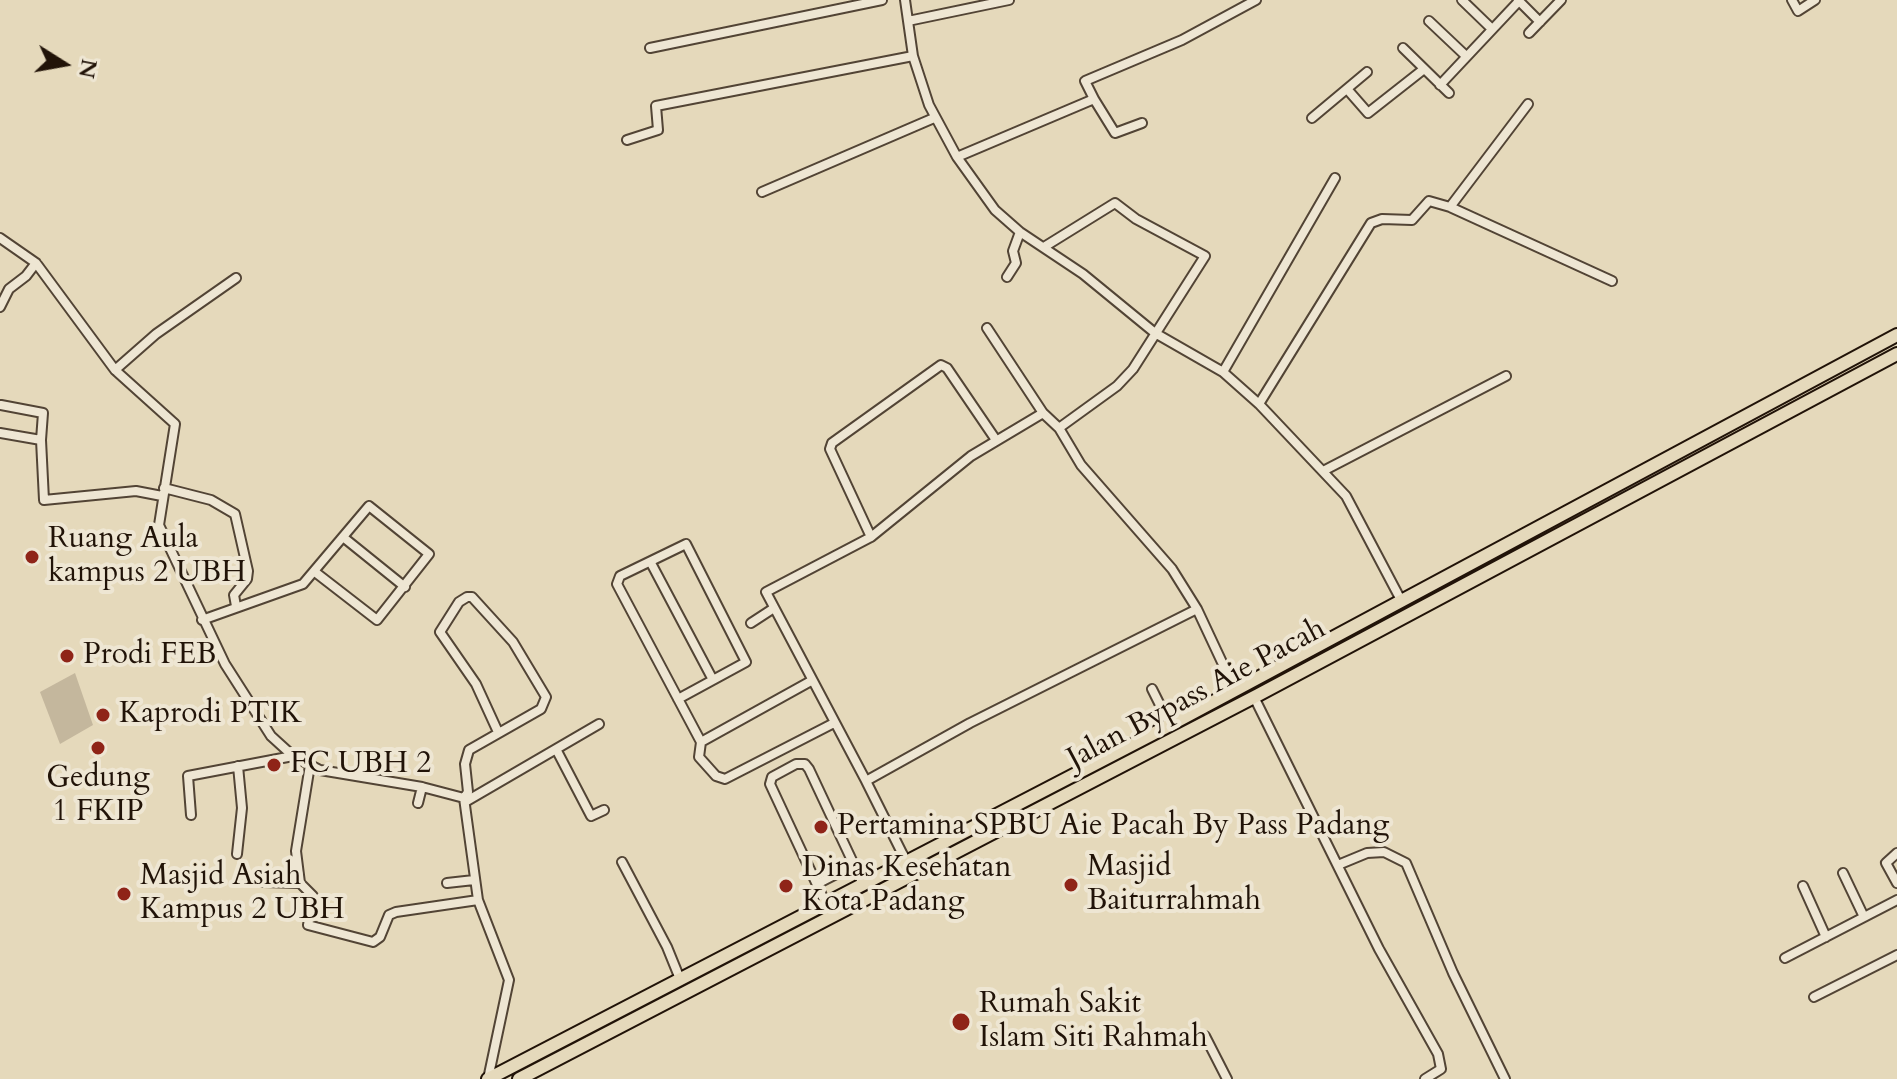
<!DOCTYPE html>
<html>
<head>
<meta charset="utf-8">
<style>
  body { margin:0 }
  #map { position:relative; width:1897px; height:1079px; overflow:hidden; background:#e5d9bb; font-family:Cardo,serif }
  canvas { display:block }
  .north { position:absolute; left:24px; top:24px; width:80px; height:80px; -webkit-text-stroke:6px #eee6d3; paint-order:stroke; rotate:101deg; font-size:22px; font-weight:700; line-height:32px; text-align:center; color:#211308 }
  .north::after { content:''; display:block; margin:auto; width:28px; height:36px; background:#211308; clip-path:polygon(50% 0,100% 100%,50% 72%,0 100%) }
</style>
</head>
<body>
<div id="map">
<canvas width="1897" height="1079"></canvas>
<div class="north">N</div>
</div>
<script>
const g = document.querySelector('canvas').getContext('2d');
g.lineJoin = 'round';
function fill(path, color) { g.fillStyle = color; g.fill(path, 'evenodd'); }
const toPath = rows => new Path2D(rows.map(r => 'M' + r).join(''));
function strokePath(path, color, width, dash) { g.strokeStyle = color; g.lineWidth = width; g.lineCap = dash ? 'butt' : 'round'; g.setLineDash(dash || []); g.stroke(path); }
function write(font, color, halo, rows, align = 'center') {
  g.font = font + ' Cardo,serif'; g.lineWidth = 8; g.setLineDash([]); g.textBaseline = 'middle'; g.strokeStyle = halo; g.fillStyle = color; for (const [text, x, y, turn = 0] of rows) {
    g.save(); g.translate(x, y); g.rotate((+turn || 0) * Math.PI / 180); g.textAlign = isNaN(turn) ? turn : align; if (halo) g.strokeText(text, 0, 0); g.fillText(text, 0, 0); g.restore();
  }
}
const green = toPath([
  [75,673,93,725,60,744,40,692]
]);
const minor = toPath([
  [905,0,913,56,929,105,957,157,995,210,1020,232,1083,274,1155,333,1223,372,1259,404,1346,496,1402,602],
  [1462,0,1492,29],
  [1518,0,1540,22],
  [1792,0,1798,11,1815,0],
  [908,21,1009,0],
  [1429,21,1466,56],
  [1529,33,1561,0],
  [650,48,882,0],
  [1403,48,1449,93],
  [1440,85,1519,1],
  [1347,89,1368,113,1424,69],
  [1094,99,1115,133,1142,123],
  [1312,118,1367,72],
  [627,140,658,130,656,106,913,56],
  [957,157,1094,99,1085,81,1182,40,1256,0],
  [762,192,934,118],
  [1450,207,1528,104],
  [0,238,36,263,115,370,175,424,159,525,225,664,271,736,293,756,320,770,422,787,464,798,478,900,509,980,488,1079],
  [1044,247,1115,203,1136,219,1205,256,1133,369,1117,386,1059,428],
  [1007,277,1016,263,1013,251,1020,232],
  [0,307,9,289,26,276,36,263],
  [987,328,1043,413],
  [115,370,156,334,236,278],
  [1223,372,1335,178],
  [1259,404,1371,223,1382,219,1412,220,1429,201,1450,207,1612,281],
  [1,405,43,413,41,440],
  [0,433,41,440,44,500,136,491,162,496],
  [1325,470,1506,376],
  [164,488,211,500,235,514,248,571,247,579,234,595,236,606],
  [343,537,405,587],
  [871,537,830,449,832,443,941,365,947,368,996,440],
  [651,563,713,680],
  [1197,609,970,723,866,781,766,592,871,537,971,456,1043,413,1059,428,1081,465,1172,569,1197,609,1235,690],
  [202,620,303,584,369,506,429,554,377,620,315,572],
  [751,623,774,608],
  [1152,689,1170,725],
  [1254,697,1379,949,1438,1054,1441,1069,1425,1079],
  [678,699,746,662,686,544,620,576,617,584,701,742,811,681],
  [701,742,699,757,716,776,725,779,834,723],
  [556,749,591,816,604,810],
  [310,765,296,851,300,883,313,896,308,925,373,942,380,937,389,915,396,912,478,900],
  [866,781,906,861],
  [464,798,468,792,465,764,469,750,541,709,546,697,513,642,472,597,467,597,459,602,440,632,476,684,498,732],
  [465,802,599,724],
  [418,803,422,787],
  [191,815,188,776,293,756],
  [1897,853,1886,863,1897,883],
  [237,854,242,808,238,766],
  [622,862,667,947,680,979],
  [1338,865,1367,853,1384,852,1406,863,1453,973,1505,1079],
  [1843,873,1864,917],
  [263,882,300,883],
  [447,883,474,880],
  [817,884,854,865],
  [1803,886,1826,937],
  [826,904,770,784,772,777,796,764,805,764,809,769,863,884],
  [1785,958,1897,900],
  [1814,997,1897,955],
  [1205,1036,1227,1079]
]);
const trunk = toPath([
  [488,1079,1170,725,1897,335],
  [519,1079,1258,695,1897,354]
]);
const markers = [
  [32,557,8,"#8f2418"],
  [67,656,8,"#8f2418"],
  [103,715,8,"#8f2418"],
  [98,748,8,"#8f2418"],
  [274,765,8,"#8f2418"],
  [821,827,8,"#8f2418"],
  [1071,885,8,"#8f2418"],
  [786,886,8,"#8f2418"],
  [124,894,8,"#8f2418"],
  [961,1022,10,"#8f2418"]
];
const poiNames = [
  ["Ruang Aula",48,540],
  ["kampus 2 UBH",48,574],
  ["Prodi FEB",83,656],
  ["Kaprodi PTIK",119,715],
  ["FC UBH 2",290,765],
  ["Gedung",98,779,"center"],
  ["1 FKIP",98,813,"center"],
  ["Pertamina SPBU Aie Pacah By Pass Padang",837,827],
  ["Masjid",1087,868],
  ["Baiturrahmah",1087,902],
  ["Dinas Kesehatan",802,869],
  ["Kota Padang",802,903],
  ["Masjid Asiah",140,877],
  ["Kampus 2 UBH",140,911],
  ["Rumah Sakit",979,1005],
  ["Islam Siti Rahmah",979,1039]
];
const streetNames = [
  ["Jalan Bypass Aie Pacah",1197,695,-28]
];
fill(green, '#c4b79d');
strokePath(minor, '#524435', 12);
strokePath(trunk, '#211308', 16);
strokePath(minor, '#eee6d3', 8);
strokePath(trunk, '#e5d9bb', 12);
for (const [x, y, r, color] of markers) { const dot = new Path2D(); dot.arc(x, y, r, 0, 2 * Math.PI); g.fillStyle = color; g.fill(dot); strokePath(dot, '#eee6d3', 3); }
write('30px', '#211308', '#eee6d3', poiNames, 'left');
write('30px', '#211308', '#eee6d3', streetNames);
</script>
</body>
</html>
